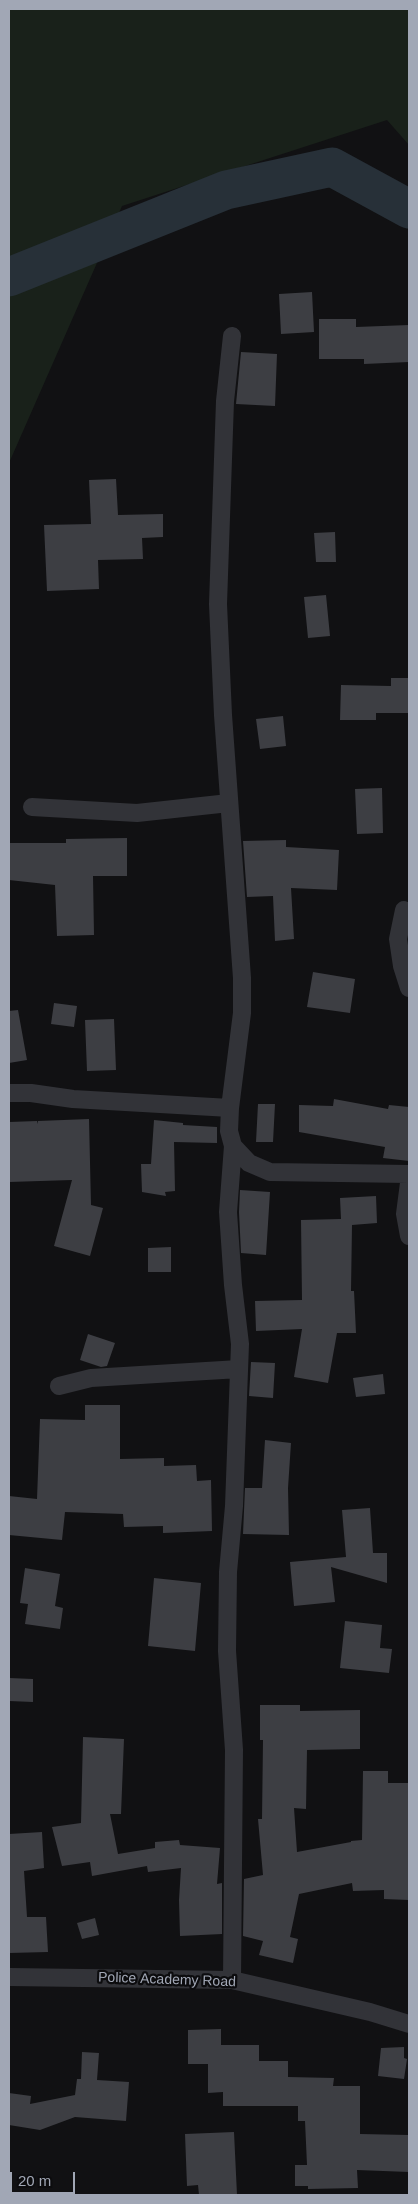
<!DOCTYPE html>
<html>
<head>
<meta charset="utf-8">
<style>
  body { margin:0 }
  #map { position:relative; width:418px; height:2204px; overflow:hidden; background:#111113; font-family:Helvetica,sans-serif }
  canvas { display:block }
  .frame { position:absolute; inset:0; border:10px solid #a1a7b5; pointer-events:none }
  .scale { position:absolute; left:10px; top:2172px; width:65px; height:22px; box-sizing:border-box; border:2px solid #a1a7b5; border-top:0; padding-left:6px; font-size:15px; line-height:18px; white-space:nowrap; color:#a1a7b5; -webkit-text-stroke:4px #0c0c0e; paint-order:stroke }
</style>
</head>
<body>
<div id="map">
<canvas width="418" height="2204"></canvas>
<div class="frame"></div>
<div class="scale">20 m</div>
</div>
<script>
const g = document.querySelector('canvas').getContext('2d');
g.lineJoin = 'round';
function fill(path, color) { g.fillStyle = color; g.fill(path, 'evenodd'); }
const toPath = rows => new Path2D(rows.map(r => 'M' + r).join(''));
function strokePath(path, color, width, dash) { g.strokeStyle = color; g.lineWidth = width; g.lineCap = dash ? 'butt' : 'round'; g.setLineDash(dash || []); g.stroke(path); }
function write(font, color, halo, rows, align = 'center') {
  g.font = font + ' Helvetica,sans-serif'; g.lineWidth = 4.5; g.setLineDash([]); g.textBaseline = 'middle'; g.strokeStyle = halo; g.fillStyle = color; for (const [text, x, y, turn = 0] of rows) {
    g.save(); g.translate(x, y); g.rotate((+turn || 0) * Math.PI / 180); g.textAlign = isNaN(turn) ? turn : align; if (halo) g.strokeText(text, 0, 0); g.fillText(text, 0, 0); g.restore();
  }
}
const green = toPath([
  [9,9,409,9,409,145,387,120,122,206,9,463]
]);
const river = toPath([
  [9,277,226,190,332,167,409,209]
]);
const building = toPath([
  [312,292,314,332,281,334,279,294],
  [319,319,356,319,356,327,409,325,409,362,364,364,364,359,319,359],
  [241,352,277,354,275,406,236,404],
  [116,479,118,515,163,514,163,537,142,538,143,559,98,560,99,589,47,591,44,525,91,524,89,480],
  [335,532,336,562,316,562,314,533],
  [326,595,330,636,308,638,304,597],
  [391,678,409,678,409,713,376,713,376,720,340,720,341,685,391,686],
  [283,716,286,746,260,749,256,719],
  [382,788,383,833,357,834,355,789],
  [127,838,127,876,93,876,94,935,57,936,55,885,9,880,9,843,66,843,66,839],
  [286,840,286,847,339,850,337,890,291,888,294,939,275,941,273,896,247,897,243,841],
  [313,972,355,979,350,1013,307,1007],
  [54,1003,77,1006,74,1027,51,1024],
  [18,1010,27,1060,9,1063,9,1011],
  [114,1019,116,1070,87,1071,85,1020],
  [334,1099,388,1109,389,1105,409,1107,409,1161,383,1158,385,1147,299,1132,299,1105,333,1106],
  [258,1104,275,1104,273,1142,256,1142],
  [89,1119,91,1205,103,1208,90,1256,54,1246,72,1180,9,1182,9,1122,37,1121,37,1124,38,1121],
  [154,1120,183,1123,183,1125,217,1127,217,1143,174,1142,175,1191,165,1192,166,1196,142,1192,141,1164,151,1164],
  [240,1190,270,1192,266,1255,241,1253,239,1212],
  [376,1196,377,1223,352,1225,351,1291,354,1291,356,1333,337,1333,328,1383,294,1377,302,1329,256,1331,255,1301,302,1300,301,1220,341,1219,340,1198],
  [171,1247,171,1272,148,1272,148,1248],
  [88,1334,115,1343,107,1366,101,1367,80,1360],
  [251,1362,275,1363,273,1398,249,1396],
  [383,1374,385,1394,356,1397,353,1378],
  [85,1405,120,1405,120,1459,164,1458,164,1466,196,1465,197,1481,211,1480,212,1531,163,1533,163,1526,124,1527,123,1514,65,1512,62,1540,9,1535,9,1496,37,1499,40,1419,85,1420],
  [265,1440,291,1443,288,1488,289,1535,243,1534,245,1488,262,1488],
  [370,1508,373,1553,387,1553,387,1583,331,1567,335,1602,294,1606,290,1562,346,1557,342,1510],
  [25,1568,60,1574,55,1606,63,1608,60,1629,25,1624,28,1604,20,1603],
  [154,1578,201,1583,195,1651,148,1646],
  [345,1621,382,1625,380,1648,392,1649,389,1673,340,1668],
  [9,1678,33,1679,33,1702,9,1701],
  [260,1705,300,1705,300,1711,360,1710,360,1749,307,1750,306,1809,294,1808,297,1852,351,1842,351,1841,362,1840,363,1771,388,1771,388,1783,409,1783,409,1900,384,1899,384,1890,353,1891,352,1883,299,1894,290,1937,298,1939,293,1963,259,1955,263,1941,243,1936,244,1879,263,1875,258,1819,262,1819,263,1740,260,1740],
  [83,1737,124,1739,121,1814,110,1814,118,1854,155,1848,155,1842,179,1840,180,1845,220,1848,217,1884,222,1883,222,1934,180,1936,179,1900,181,1868,148,1872,147,1866,92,1876,90,1862,62,1866,52,1827,81,1823],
  [42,1832,44,1868,24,1871,27,1917,46,1917,48,1952,9,1953,9,1834],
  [95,1918,99,1935,82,1939,77,1923],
  [221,2029,221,2045,259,2045,259,2061,288,2061,288,2077,334,2078,333,2086,360,2086,360,2134,409,2135,409,2172,357,2170,358,2188,308,2189,308,2186,295,2186,295,2165,307,2165,305,2121,298,2121,298,2106,223,2106,223,2092,208,2093,208,2064,188,2064,188,2030],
  [404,2047,404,2058,407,2059,404,2079,378,2076,381,2048],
  [82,2052,99,2053,97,2080,129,2082,126,2121,75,2117,40,2130,9,2125,9,2093,31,2096,30,2104,75,2095,77,2079,81,2079],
  [234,2132,237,2195,199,2195,198,2185,187,2186,185,2134]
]);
const minor = toPath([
  [232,336,225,401,218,604,223,715,242,978,242,1013,230,1108,229,1131,233,1146,228,1212,233,1285,240,1344,234,1506,228,1572,227,1651,234,1750,232,1980],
  [32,807,137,813,229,803],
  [404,910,398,939,402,966,409,988],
  [9,1093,31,1093,73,1099,230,1108],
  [233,1146,249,1163,270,1172,409,1174],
  [409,1183,405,1214,409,1236],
  [59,1386,91,1378,239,1369],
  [9,1977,232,1980,370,2012,409,2024]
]);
const streetNames = [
  ["Police Academy Road",167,1980,2]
];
fill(green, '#19211a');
strokePath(river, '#273038', 39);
fill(building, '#3d3e43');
strokePath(minor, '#323338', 18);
write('14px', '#a1a7b5', '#0c0c0e', streetNames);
</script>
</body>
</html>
